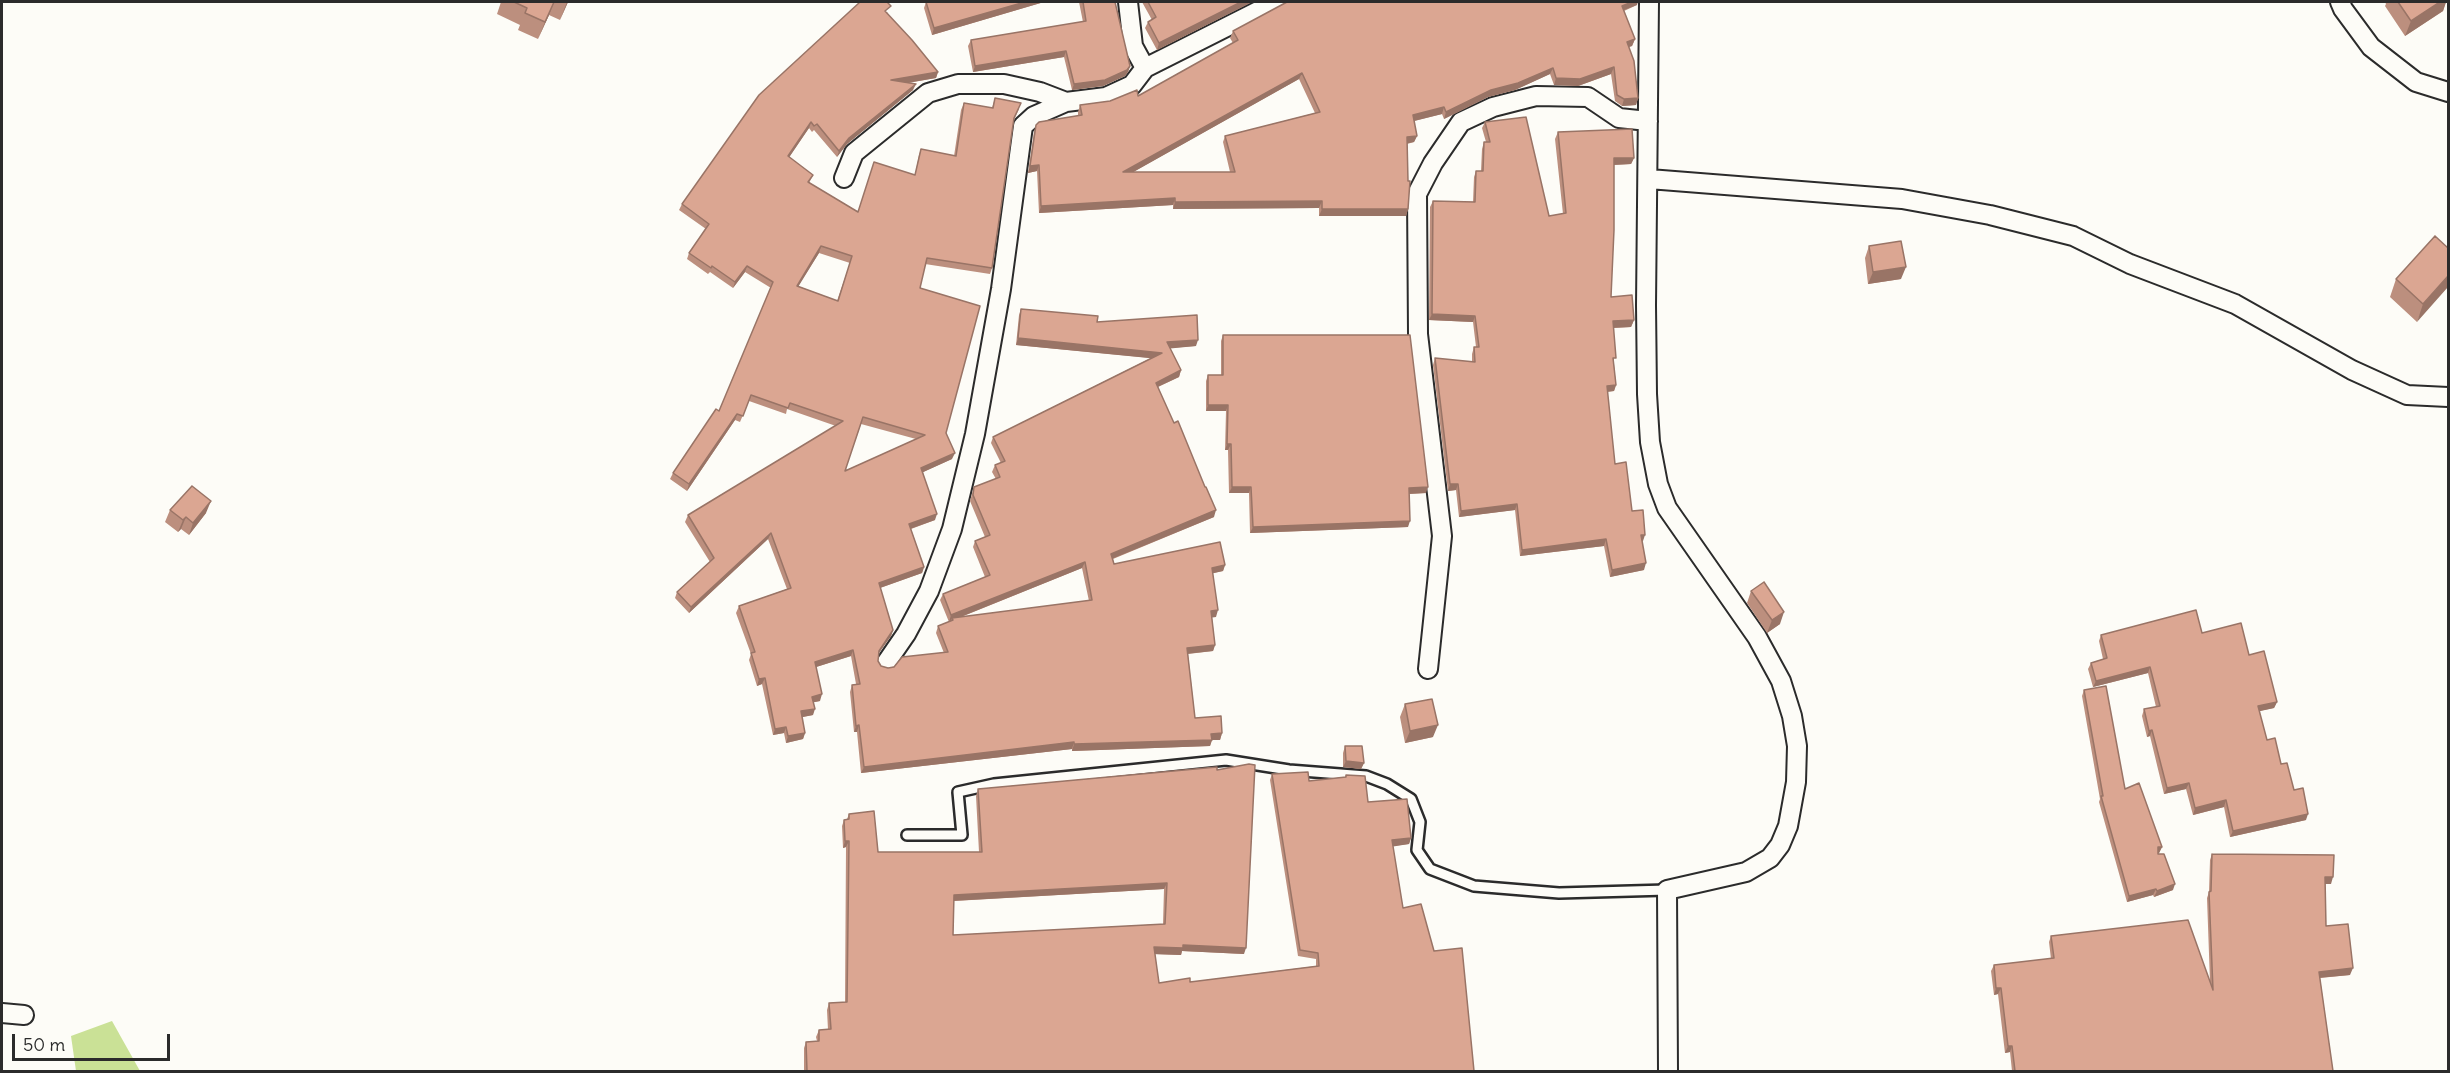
<!DOCTYPE html>
<html>
<head>
<meta charset="utf-8">
<style>
  body { margin:0 }
  #map { position:relative; width:2450px; height:1073px; overflow:hidden; background:#fdfcf7; font-family:Delius,sans-serif }
  canvas { display:block }
  .frame { position:absolute; inset:0; border:3px solid #2b2b2b; pointer-events:none }
  .scale { position:absolute; left:12px; top:1034px; width:158px; height:27px; box-sizing:border-box; border:3px solid #2b2b2b; border-top:0; padding-left:8px; font-size:18px; line-height:21px; white-space:nowrap; color:#2b2b2b; -webkit-text-stroke:4px #fdfcf7; paint-order:stroke }
</style>
</head>
<body>
<div id="map">
<canvas width="2450" height="1073"></canvas>
<div class="frame"></div>
<div class="scale">50 m</div>
</div>
<script>
const g = document.querySelector('canvas').getContext('2d');
g.lineJoin = 'round';
function fill(path, color) { g.fillStyle = color; g.fill(path, 'evenodd'); }
const toPath = rows => new Path2D(rows.map(r => 'M' + r).join(''));
function strokePath(path, color, width, dash) { g.strokeStyle = color; g.lineWidth = width; g.lineCap = dash ? 'butt' : 'round'; g.setLineDash(dash || []); g.stroke(path); }
const green = toPath([
  [112,1021,140,1071,76,1071,71,1036]
]);
const service = toPath([
  [907,835,962,835,958,792,994,784,1226,760,1289,770,1366,776,1387,784,1411,799,1420,822,1417,850,1430,869,1474,886,1559,893,1667,890]
]);
const minor = toPath([
  [1128,2,1133,46,1145,68],
  [1649,2,1646,305,1647,394,1650,442,1658,484,1667,508,1757,637,1781,681,1792,716,1797,746,1796,782,1788,826,1780,845,1770,858,1746,872,1667,890,1668,1072],
  [2340,2,2343,9,2371,47,2416,82,2448,92],
  [844,178,854,153,928,93,958,84,1004,84,1040,92,1066,102,1106,97,1132,85,1145,68,1276,2],
  [1649,179,1902,199,1990,215,2073,236,2130,264,2235,304,2352,370,2407,395,2448,397],
  [886,663,906,634,929,591,952,529,975,434,1001,289,1023,126,1034,116,1066,102],
  [1428,669,1442,536,1418,334,1417,194,1433,163,1461,122,1493,107,1536,96,1588,97,1619,118,1648,121],
  [2,1013,24,1015]
]);
const wall = toPath([
  [501,2,568,2,560,20,549,15,538,39,518,30,520,25,497,14],
  [926,2,1044,2,932,35,924,8],
  [1079,2,1115,2,1130,66,1128,72,1125,76,1103,86,1072,90,1064,57,973,72,968,46,971,40,1083,22],
  [1142,2,1252,2,1157,50,1145,28,1148,22,1152,20],
  [2385,2,2446,2,2443,11,2405,36,2385,6,2386,4],
  [1637,5,1624,11,1635,39,1632,46,1629,47,1638,98,1636,105,1622,106,1615,101,1611,74,1578,86,1554,85,1550,74,1515,90,1488,97,1444,119,1442,114,1414,121,1417,136,1414,142,1407,144,1408,209,1406,216,1319,216,1319,208,1173,209,1173,205,1039,213,1037,171,1028,173,1034,132,1036,125,1078,116,1078,112,1080,105,1110,101,1138,96,1233,43,1230,38,1233,31],
  [1299,79,1315,113,1225,136,1223,142,1230,172,1133,172],
  [888,12,887,14,938,72,936,78,908,83,913,90,847,144,837,157,814,130,812,132,809,128,789,157,813,175,809,183,858,212,915,175,919,155,921,149,954,156,961,110,964,103,992,108,995,98,1019,109,1014,120,992,268,990,274,925,264,920,288,946,433,952,459,923,472,935,520,911,529,924,567,922,573,880,588,893,630,891,636,878,654,878,661,881,666,888,668,944,653,936,633,938,626,949,622,940,600,943,594,985,577,973,547,975,541,985,537,970,501,974,487,996,479,992,472,995,465,1001,463,991,443,993,437,1151,358,1016,345,1019,315,1021,309,1097,322,1196,346,1170,348,1181,370,1179,377,1158,387,1214,517,1113,559,1114,564,1225,565,1223,571,1213,573,1216,617,1212,617,1215,645,1213,651,1188,654,1195,718,1222,733,1220,740,1212,740,1210,746,1072,751,1072,749,861,773,857,732,854,732,850,692,852,685,856,684,851,656,816,667,820,701,814,702,813,715,802,717,805,733,803,739,786,743,784,733,773,735,762,684,757,686,749,660,751,654,736,613,739,606,787,589,768,539,689,613,675,598,677,592,710,562,685,522,688,515,836,426,787,409,786,414,749,401,740,422,735,420,687,491,670,479,673,473,719,411,771,288,745,272,733,288,710,272,708,274,687,259,689,253,706,229,679,210,682,204],
  [819,253,850,263,837,301,798,286],
  [861,424,916,439,845,471],
  [1082,568,1089,601,961,617],
  [1485,122,1549,216,1563,214,1555,139,1558,132,1634,158,1631,164,1614,165,1611,297,1634,320,1631,327,1613,328,1614,364,1616,385,1614,391,1607,392,1615,464,1643,541,1642,541,1644,570,1610,577,1604,546,1520,556,1515,510,1459,517,1456,490,1448,491,1433,365,1435,358,1472,362,1472,354,1474,347,1476,347,1473,322,1429,320,1430,207,1433,201,1473,202,1474,177,1476,171,1481,171,1482,149,1484,142,1486,142,1482,128],
  [1869,246,1901,279,1868,284,1865,258],
  [2448,248,2417,322,2390,297,2396,279],
  [1223,335,1426,493,1409,494,1408,527,1250,533,1249,493,1229,493,1228,450,1225,450,1226,411,1206,411,1206,381,1208,375,1221,375,1221,341],
  [170,510,206,513,189,535,181,529,178,532,165,522],
  [1751,591,1780,624,1767,633,1747,603],
  [2202,633,2249,655,2277,702,2274,708,2259,711,2267,740,2281,764,2294,790,2306,820,2230,837,2224,807,2193,815,2186,789,2164,794,2150,736,2147,737,2142,716,2144,709,2156,707,2148,673,2093,687,2088,669,2091,663,2103,659,2099,641,2101,635],
  [2084,690,2125,789,2162,847,2159,853,2158,853,2173,890,2154,897,2153,895,2127,902,2099,802,2100,799,2082,696],
  [1405,704,1433,737,1405,743,1400,717],
  [1345,746,1364,763,1361,769,1343,767,1343,753],
  [1217,767,1244,954,1182,951,1181,955,1155,954,1159,983,1190,982,1316,966,1316,959,1298,956,1270,780,1272,774,1309,781,1345,777,1346,775,1368,802,1411,838,1409,844,1393,846,1403,908,1434,951,1474,1071,804,1071,804,1048,806,1042,817,1041,816,1037,819,1030,828,1030,827,1010,829,1003,845,1002,846,847,843,848,842,826,844,820,847,819,849,814,878,852,979,852,976,796,978,789],
  [1164,889,1163,924,953,935,954,901],
  [2212,854,2331,884,2325,884,2326,926,2350,975,2320,978,2333,1071,2012,1071,2010,1052,2005,1053,1998,994,1994,995,1991,971,1994,965,2051,959,2049,942,2051,936,2210,982,2207,898,2209,892,2210,860]
]);
const shadedWall = toPath([
  [554,2,549,15,538,39,545,22],
  [567,2,568,2,560,20],
  [1025,2,1044,2,932,35,934,28],
  [1241,2,1252,2,1157,50,1159,43],
  [1632,2,1638,2,1637,5,1619,12,1622,6],
  [2440,2,2446,2,2443,11,2405,36,2411,21],
  [1635,39,1632,46,1625,48,1627,42],
  [1066,51,1064,57,973,72,975,66],
  [1130,66,1128,72,1125,76,1103,86,1072,90,1074,84],
  [1614,67,1611,74,1578,86,1554,85,1556,78],
  [1553,68,1550,74,1515,90,1488,97,1444,119,1446,112,1491,90],
  [938,72,936,78,889,86,891,80],
  [1302,73,1299,79,1121,179,1123,172],
  [916,84,913,90,847,144,837,157,839,151,849,138],
  [1638,98,1636,105,1622,106,1624,99],
  [1444,107,1442,114,1410,122,1413,115],
  [811,122,809,128,786,162,788,156],
  [1417,136,1414,142,1404,144,1407,137],
  [1614,158,1634,158,1631,164,1611,165],
  [1039,165,1037,171,1028,173,1030,166],
  [1175,198,1173,205,1039,213,1041,206],
  [1322,201,1319,208,1173,209,1175,202],
  [1322,209,1408,209,1406,216,1319,216],
  [821,246,819,253,795,292,797,286],
  [747,266,745,272,733,288,735,282],
  [1906,267,1901,279,1868,284,1873,272],
  [2448,276,2448,287,2417,322,2423,304],
  [1432,314,1475,316,1473,322,1429,320],
  [1634,320,1631,327,1610,328,1613,321],
  [1018,338,1162,353,1159,359,1016,345],
  [1198,340,1196,346,1165,349,1167,342],
  [1181,370,1179,377,1153,389,1156,383],
  [1616,385,1614,391,1604,392,1607,386],
  [1208,405,1228,405,1226,411,1206,411],
  [737,414,735,420,687,491,689,484],
  [1227,444,1231,444,1228,450,1225,450],
  [955,453,952,459,919,474,921,468],
  [1450,484,1458,484,1456,490,1448,491],
  [1232,487,1251,487,1249,493,1229,493],
  [1428,487,1426,493,1407,494,1409,488],
  [211,501,206,513,189,535,193,523],
  [1517,504,1515,510,1459,517,1461,511],
  [1216,510,1214,517,1109,560,1111,554],
  [937,514,935,520,907,530,909,524],
  [186,517,181,529,178,532,183,520],
  [1410,521,1408,527,1250,533,1253,527],
  [771,533,768,539,689,613,691,607],
  [1641,535,1645,535,1643,541,1638,542],
  [1606,539,1604,546,1520,556,1522,550],
  [1085,562,1082,568,953,620,952,618,951,621,949,622,951,615],
  [1646,563,1644,570,1610,577,1612,570],
  [1225,565,1223,571,1210,574,1212,568],
  [924,567,922,573,877,589,879,583],
  [1218,610,1216,617,1209,618,1211,611],
  [1784,612,1780,624,1767,633,1772,620],
  [893,630,891,636,876,657,879,651],
  [1215,645,1213,651,1185,654,1187,648],
  [853,650,851,656,813,668,815,662],
  [2150,667,2148,673,2093,687,2096,681],
  [765,678,762,684,757,686,759,679],
  [822,694,820,701,810,703,812,697],
  [2277,702,2274,708,2256,712,2258,706],
  [815,709,813,715,798,718,801,711],
  [859,725,857,732,854,732,856,726],
  [1438,725,1433,737,1405,743,1410,731],
  [786,727,784,733,773,735,775,729],
  [2152,730,2150,736,2147,737,2149,731],
  [805,733,803,739,786,743,788,736],
  [1222,733,1220,740,1212,740,1210,746,1072,751,1074,744],
  [1074,742,1072,749,861,773,864,767],
  [1346,761,1364,763,1361,769,1343,767],
  [2189,783,2186,789,2164,794,2167,788],
  [2226,800,2224,807,2193,815,2195,808],
  [2308,814,2306,820,2230,837,2233,831],
  [1411,838,1409,844,1390,847,1392,840],
  [845,841,849,841,846,847,843,848],
  [2158,847,2162,847,2159,853,2155,854],
  [2325,877,2333,877,2331,884,2322,884],
  [1167,883,1164,889,951,901,954,895],
  [2175,884,2173,890,2154,897,2157,891],
  [2156,889,2153,895,2127,902,2129,896],
  [1183,945,1246,948,1244,954,1182,951,1181,955,1151,954,1154,947],
  [2353,968,2350,975,2317,978,2319,972],
  [1996,988,2001,988,1998,994,1994,995],
  [2008,1046,2012,1046,2010,1052,2005,1053]
]);
const building = toPath([
  [514,2,554,2,545,22,525,13,527,8,514,2],
  [860,2,887,2,891,6,885,11,912,40,938,72,891,80,916,84,849,138,839,151,817,124,814,126,811,122,788,156,813,175,808,182,858,212,874,162,915,175,921,149,956,156,964,103,993,108,995,98,1021,103,1014,118,992,268,927,258,920,288,980,306,946,433,955,453,921,468,937,514,909,524,924,567,879,583,893,630,879,651,878,661,881,666,888,668,894,667,902,657,948,652,938,626,953,620,952,618,1092,600,1085,562,951,615,943,594,990,575,975,541,990,535,973,495,974,487,1000,477,995,465,1005,461,993,437,1162,353,1018,338,1021,309,1098,316,1097,322,1197,315,1198,340,1167,342,1181,370,1156,383,1174,423,1178,421,1205,487,1206,487,1216,510,1111,554,1114,564,1220,542,1225,565,1212,568,1218,610,1211,611,1215,645,1187,648,1195,718,1221,716,1222,733,1211,734,1212,740,1074,744,1074,742,864,767,859,725,856,726,852,685,860,684,853,650,815,662,822,694,812,697,815,709,801,711,805,733,788,736,786,727,775,729,765,678,759,679,751,653,755,652,739,606,791,588,771,533,691,607,677,592,714,558,688,515,843,421,790,403,788,408,751,395,743,416,737,414,689,484,673,473,716,409,719,411,773,282,747,266,735,282,712,266,711,268,689,253,709,224,682,204,759,95,860,2],
  [821,246,852,256,838,301,797,286,821,246],
  [863,417,925,435,845,471,863,417],
  [926,2,1025,2,934,28,926,2],
  [1083,2,1115,2,1130,66,1127,70,1105,80,1074,84,1066,51,975,66,971,40,1086,21,1083,2],
  [1148,2,1241,2,1159,43,1148,22,1156,17,1148,2],
  [1287,2,1632,2,1622,6,1635,39,1627,42,1634,61,1638,98,1624,99,1617,95,1614,67,1580,79,1556,78,1553,68,1518,83,1491,90,1446,112,1444,107,1413,115,1417,136,1407,137,1408,181,1410,181,1408,209,1322,209,1322,201,1175,202,1175,198,1041,206,1039,165,1030,166,1036,125,1039,122,1082,115,1080,105,1110,101,1137,90,1138,96,1238,40,1233,31,1287,2],
  [1302,73,1320,112,1225,136,1235,172,1123,172,1302,73],
  [2398,2,2440,2,2411,21,2398,2],
  [1526,117,1549,216,1566,213,1558,132,1632,129,1634,158,1614,158,1614,230,1611,297,1632,295,1634,320,1613,321,1616,358,1613,358,1616,385,1607,386,1615,464,1626,462,1632,511,1643,510,1645,535,1641,535,1646,563,1612,570,1606,539,1522,550,1517,504,1461,511,1458,484,1450,484,1435,358,1475,362,1474,347,1479,347,1475,316,1432,314,1433,201,1475,202,1476,171,1483,171,1484,142,1490,142,1485,122,1526,117],
  [2435,236,2448,248,2448,276,2423,304,2396,279,2435,236],
  [1901,241,1906,267,1873,272,1869,246,1901,241],
  [1223,335,1410,335,1428,487,1409,488,1410,521,1253,527,1251,487,1232,487,1231,444,1227,444,1228,405,1208,405,1208,375,1223,375,1223,335],
  [192,486,211,501,193,523,186,517,183,520,170,510,192,486],
  [1764,582,1784,612,1772,620,1751,591,1764,582],
  [2196,610,2202,633,2241,623,2249,655,2264,651,2277,702,2258,706,2267,740,2275,738,2281,764,2287,763,2294,790,2303,788,2308,814,2233,831,2226,800,2195,808,2189,783,2167,788,2152,730,2149,731,2144,709,2160,706,2150,667,2096,681,2091,663,2107,658,2101,635,2196,610],
  [2106,686,2125,789,2139,783,2162,847,2158,847,2158,854,2164,854,2175,884,2157,891,2156,889,2129,896,2101,796,2103,796,2084,690,2106,686],
  [1432,699,1438,725,1410,731,1405,704,1432,699],
  [1345,746,1362,746,1364,763,1346,761,1345,746],
  [1249,764,1255,765,1246,948,1183,945,1183,948,1154,947,1159,983,1190,978,1190,982,1319,966,1318,953,1300,950,1272,774,1308,772,1309,781,1346,777,1346,775,1365,776,1368,802,1407,799,1411,838,1392,840,1403,908,1421,904,1434,951,1462,948,1474,1071,807,1071,806,1042,819,1041,819,1030,831,1029,829,1003,847,1002,849,841,845,841,844,820,849,819,849,814,874,811,878,852,982,852,978,789,1217,767,1217,770,1249,764],
  [1167,883,1165,924,953,935,954,895,1167,883],
  [2212,854,2334,855,2333,877,2325,877,2326,926,2348,924,2353,968,2319,972,2333,1071,2015,1071,2012,1046,2008,1046,2001,988,1996,988,1994,965,2054,958,2051,936,2188,920,2213,990,2209,892,2211,891,2212,854]
]);
fill(green, '#cae196');
strokePath(service, '#2b2b2b', 14);
strokePath(minor, '#2b2b2b', 22);
strokePath(service, '#fdfcf7', 9);
strokePath(minor, '#fdfcf7', 18);
fill(wall, '#bc8f7e');
fill(shadedWall, '#997466');
fill(building, '#dba692');
strokePath(building, '#997466', 1.5);
</script>
</body>
</html>
